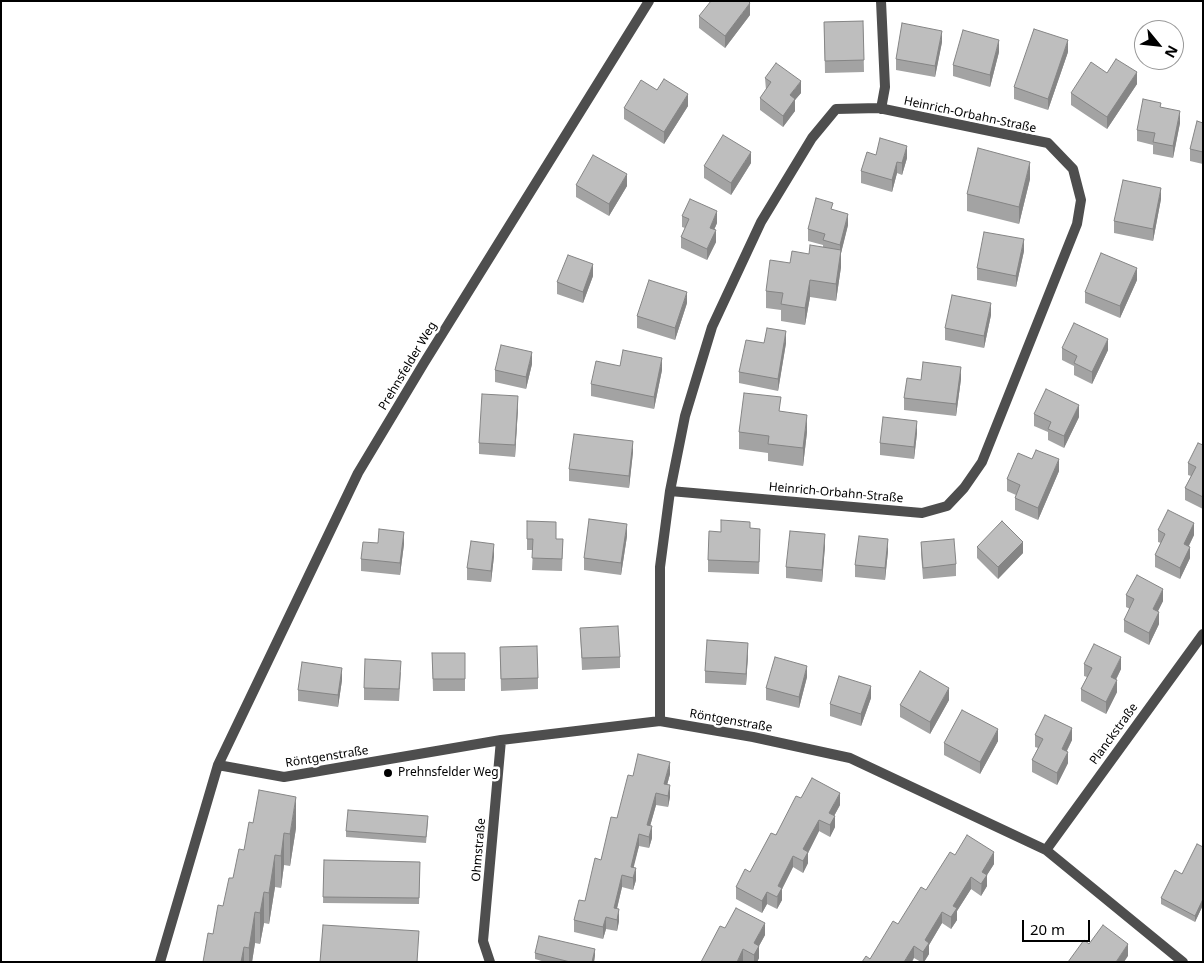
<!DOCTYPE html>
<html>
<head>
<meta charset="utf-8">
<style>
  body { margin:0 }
  #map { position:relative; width:1204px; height:963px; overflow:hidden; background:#fff; font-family:"Noto Sans",sans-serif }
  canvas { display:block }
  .frame { position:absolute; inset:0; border:2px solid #000; pointer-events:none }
  .north { position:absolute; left:1134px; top:20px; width:50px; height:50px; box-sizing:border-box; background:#fff; border:1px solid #999; border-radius:50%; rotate:118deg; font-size:14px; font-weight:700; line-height:20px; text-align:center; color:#000 }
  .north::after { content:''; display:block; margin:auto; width:18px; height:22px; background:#000; clip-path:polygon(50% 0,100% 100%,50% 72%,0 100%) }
  .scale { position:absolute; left:1022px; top:920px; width:68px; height:22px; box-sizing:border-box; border:2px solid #000; border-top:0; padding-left:6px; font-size:15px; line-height:18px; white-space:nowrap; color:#000; -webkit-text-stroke:4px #fff; paint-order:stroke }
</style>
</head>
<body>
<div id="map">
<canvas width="1204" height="963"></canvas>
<div class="frame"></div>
<div class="north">N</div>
<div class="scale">20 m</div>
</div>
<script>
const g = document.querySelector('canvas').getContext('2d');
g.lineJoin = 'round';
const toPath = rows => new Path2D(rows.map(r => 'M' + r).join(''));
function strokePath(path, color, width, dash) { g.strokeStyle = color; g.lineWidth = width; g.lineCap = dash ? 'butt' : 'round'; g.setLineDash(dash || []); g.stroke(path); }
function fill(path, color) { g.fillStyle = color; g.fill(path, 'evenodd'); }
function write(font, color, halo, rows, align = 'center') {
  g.font = font + ' "Noto Sans",sans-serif'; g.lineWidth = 5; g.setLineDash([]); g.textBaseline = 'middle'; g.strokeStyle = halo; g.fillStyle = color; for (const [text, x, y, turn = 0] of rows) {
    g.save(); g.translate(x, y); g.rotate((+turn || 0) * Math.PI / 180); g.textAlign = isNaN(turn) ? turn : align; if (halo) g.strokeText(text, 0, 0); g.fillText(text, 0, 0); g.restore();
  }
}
const street = toPath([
  [881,109,885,87,881,1],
  [660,721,660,567,670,491,685,416,712,327,761,222,812,138,836,109,879,108,1048,143,1073,169,1081,200,1077,224,982,462,964,488,947,506,922,513,670,491],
  [218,765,284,777,501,740,660,721,753,737,850,758,1046,850,1183,962],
  [1046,850,1203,634],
  [160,962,218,765,358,473,424,363,649,1],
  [490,962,483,941,501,740]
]);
const wall = toPath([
  [750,15,725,48,699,28,699,16],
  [863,21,864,72,825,73,824,22],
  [942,42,935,77,896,70,896,59],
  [999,52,990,87,953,76,953,65],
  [1068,52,1048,110,1014,99,1014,87],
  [1107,73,1137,84,1107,129,1071,105,1071,93],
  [765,78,801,93,795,100,795,111,783,127,760,110,760,98,766,90],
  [688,106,664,144,624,119,624,108],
  [1161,107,1180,123,1173,158,1153,154,1153,145,1137,141,1137,130],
  [1203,123,1203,164,1190,161,1190,149],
  [876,155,907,158,902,175,897,173,892,192,861,183,861,171],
  [751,163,731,195,704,178,704,166],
  [1030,179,1019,224,967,211,967,194],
  [576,185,627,186,609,216,576,197],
  [1161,199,1153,241,1114,233,1114,221],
  [833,210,848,225,841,253,841,267,836,301,810,297,805,325,781,321,781,310,766,308,766,291,790,263,823,247,823,245,808,241,808,229],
  [682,216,717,223,714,230,716,242,707,260,681,248,681,237,685,228,682,227],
  [1024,251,1016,287,977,280,977,268],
  [593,276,583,303,557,294,557,282],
  [1137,280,1120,318,1085,303,1085,292],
  [687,303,675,340,637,328,637,316],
  [991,315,984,348,945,340,945,328],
  [764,343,786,343,778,391,739,383,739,372],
  [1062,348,1108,350,1092,384,1074,375,1074,366,1062,360],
  [532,364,526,389,495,382,495,370],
  [662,370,654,409,591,396,591,384],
  [961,379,956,416,904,410,904,398,921,380],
  [518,408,515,457,479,454,479,443],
  [781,411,807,432,803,466,768,461,768,453,739,449,739,432],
  [1034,414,1079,417,1064,448,1048,440,1048,432,1034,426],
  [917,433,914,459,880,455,880,443],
  [1203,445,1203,509,1185,500,1185,488,1191,476,1188,475,1188,463],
  [633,452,629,488,569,481,569,469],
  [1059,471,1038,520,1015,510,1015,498,1016,495,1007,491,1007,479],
  [527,521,556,539,563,539,562,571,532,570,533,550,527,550],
  [750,528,760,540,759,574,708,572,708,560,721,532],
  [1158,530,1194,535,1189,546,1190,558,1180,579,1155,567,1155,555,1161,543,1158,542],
  [627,536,621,575,584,570,584,558],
  [921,542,956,564,956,576,923,579,921,554],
  [378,543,404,544,400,575,361,571,361,559],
  [825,546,822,582,786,578,786,567],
  [977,547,1023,553,998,579,977,558],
  [888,551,885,580,855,577,855,565],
  [494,556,491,582,467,580,467,568],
  [1126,595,1163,601,1158,611,1159,624,1149,645,1124,632,1124,620,1130,609,1126,607],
  [580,628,620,657,620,668,582,670],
  [500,647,538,678,538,689,501,691],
  [432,653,465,653,465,691,433,691],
  [748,655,746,685,705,683,705,671],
  [1084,664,1121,669,1116,680,1117,692,1106,714,1081,701,1081,689,1087,677,1084,676],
  [401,672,399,701,364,700,364,688],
  [807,677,799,708,766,700,766,688],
  [342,680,338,707,298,701,298,690],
  [871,698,861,726,830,716,830,704],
  [949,700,930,734,900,717,900,705],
  [1035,735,1072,740,1067,751,1068,763,1057,785,1032,772,1032,760,1038,748,1035,747],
  [998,741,980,774,944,755,944,743],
  [670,774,667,785,670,797,668,807,656,805,650,826,652,838,649,848,639,846,633,867,636,880,633,890,622,887,617,909,619,921,617,931,606,929,603,939,574,932,574,920,585,901,633,776],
  [801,798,840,805,834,816,835,827,830,837,819,831,808,853,808,863,803,873,793,867,782,889,782,900,777,909,767,904,762,913,736,899,736,887,750,872],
  [428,822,426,843,346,837,346,831],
  [296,828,290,866,284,865,281,888,275,887,269,924,264,923,260,944,255,943,252,962,203,962,244,850],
  [1203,847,1203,905,1195,922,1161,904,1161,898,1182,874],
  [955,855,994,864,987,875,987,886,981,896,971,889,957,911,957,920,951,929,942,923,929,945,929,954,924,962,921,962,914,958,870,959],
  [324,860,420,862,419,904,323,903],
  [725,928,765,935,759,946,759,958,757,962,743,961],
  [535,953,595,955,594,962,545,962,535,959]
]);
const shadedWall = toPath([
  [750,3,750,15,725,48,725,36],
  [942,31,942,42,935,77,935,66],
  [999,40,999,52,990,87,990,75],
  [1068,40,1068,52,1048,110,1048,99],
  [1137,72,1137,84,1107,129,1107,117],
  [801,81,801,93,795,100,795,111,783,127,783,116,790,95],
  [688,94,688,106,664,144,664,132],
  [1180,111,1180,123,1173,158,1173,146],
  [907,146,907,158,902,175,902,163],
  [751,152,751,163,731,195,731,183],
  [897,162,897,173,892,192,892,180],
  [1030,162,1030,179,1019,224,1019,207],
  [627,174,627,186,609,216,609,204],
  [1161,188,1161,199,1153,241,1153,229],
  [717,211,717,223,710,239,710,228],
  [848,214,848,225,841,253,841,267,836,301,836,284,840,256,840,245],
  [716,230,716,242,707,260,707,249],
  [1024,239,1024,251,1016,287,1016,276],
  [593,264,593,276,583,303,583,292],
  [1137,268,1137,280,1120,318,1120,306],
  [810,280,810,297,805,325,805,308],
  [687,292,687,303,675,340,675,328],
  [991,303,991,315,984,348,984,336],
  [786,331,786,343,778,391,778,379],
  [1108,339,1108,350,1092,384,1092,372],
  [532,352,532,364,526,389,526,377],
  [662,358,662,370,654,409,654,397],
  [961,367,961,379,956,416,956,404],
  [518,396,518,408,515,457,515,445],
  [1079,405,1079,417,1064,448,1064,436],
  [807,415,807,432,803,466,803,448],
  [917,421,917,433,914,459,914,447],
  [633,441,633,452,629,488,629,476],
  [1059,459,1059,471,1038,520,1038,508],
  [1194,523,1194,535,1184,555,1184,544],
  [627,524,627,536,621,575,621,563],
  [404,532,404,544,400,575,400,563],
  [825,534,825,546,822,582,822,570],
  [888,539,888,551,885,580,885,568],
  [1023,542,1023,553,998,579,998,567],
  [494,544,494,556,491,582,491,571],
  [1190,547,1190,558,1180,579,1180,568],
  [1163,589,1163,601,1153,621,1153,609],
  [1159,612,1159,624,1149,645,1149,633],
  [748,643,748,655,746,685,746,674],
  [1121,657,1121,669,1111,689,1111,677],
  [807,666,807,677,799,708,799,697],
  [342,668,342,680,338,707,338,695],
  [1117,680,1117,692,1106,714,1106,702],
  [871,686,871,698,861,726,861,714],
  [949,688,949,700,930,734,930,722],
  [1072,728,1072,740,1062,760,1062,749],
  [998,729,998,741,980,774,980,762],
  [1068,752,1068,763,1057,785,1057,773],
  [670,762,670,774,664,796,664,784],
  [670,785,670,797,668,807,668,796],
  [656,793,656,805,647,837,647,825],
  [840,793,840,805,829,825,829,813],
  [296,797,296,828,290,866,290,834],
  [835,816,835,827,830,837,830,825],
  [819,820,819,831,808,853,808,863,803,873,803,849],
  [652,826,652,838,649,848,649,837],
  [284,833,284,865,281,888,281,856],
  [639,834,639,846,631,878,631,867],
  [994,852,994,864,987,875,987,886,981,896,982,872],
  [275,855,275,887,269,924,269,893],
  [793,856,793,867,782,889,782,900,777,909,778,886],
  [636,868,636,880,633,890,633,878],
  [622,875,622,887,614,920,614,908],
  [971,877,971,889,957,911,957,920,951,929,951,917,953,906],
  [264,892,264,923,260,944,260,913],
  [767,892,767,904,762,913,762,901],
  [1203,899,1203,905,1195,922,1195,916],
  [619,909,619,921,617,931,617,920],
  [255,912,255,943,252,962,249,962,249,948],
  [942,912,942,923,929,945,929,954,924,962,923,962,923,952,925,940],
  [606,917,606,929,603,939,603,927],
  [765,923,765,935,754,955,754,943],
  [1128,944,1128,956,1124,962,1116,962],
  [759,946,759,958,757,962,754,962,754,955],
  [914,946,914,958,912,962,904,962],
  [244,947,244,962,241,962],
  [595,949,595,955,594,962,592,962],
  [743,949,743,961,737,962]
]);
const building = toPath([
  [711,1,748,1,750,3,725,36,699,16,711,1],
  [863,21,864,60,825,61,824,22,863,21],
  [902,23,942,31,935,66,896,59,902,23],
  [1034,29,1068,40,1048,99,1014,87,1034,29],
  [963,30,999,40,990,75,953,65,963,30],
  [1116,59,1137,72,1107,117,1071,93,1091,62,1107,73,1116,59],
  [776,63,801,81,790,95,795,99,783,116,760,98,771,82,765,78,776,63],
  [664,79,688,94,664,132,624,108,641,80,657,90,664,79],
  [1143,99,1161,103,1160,107,1180,111,1173,146,1153,142,1155,133,1137,130,1143,99],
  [1197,121,1203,123,1203,152,1190,149,1197,121],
  [723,135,751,152,731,183,704,166,723,135],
  [880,138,907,146,902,163,897,162,892,180,861,171,867,152,876,155,880,138],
  [978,148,1030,162,1019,207,967,194,978,148],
  [593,155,627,174,609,204,576,185,593,155],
  [1123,180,1161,188,1153,229,1114,221,1123,180],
  [816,198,833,203,831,209,848,214,840,245,823,240,825,234,808,229,816,198],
  [690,199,717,211,710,228,716,230,707,249,681,237,689,219,682,216,690,199],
  [984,232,1024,239,1016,276,977,268,984,232],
  [810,245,841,250,836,284,810,280,805,308,781,304,783,293,766,291,770,260,790,263,792,251,809,254,810,245],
  [1101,253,1137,268,1120,306,1085,292,1101,253],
  [568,255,593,264,583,292,557,282,568,255],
  [649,280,687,292,675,328,637,316,649,280],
  [952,295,991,303,984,336,945,328,952,295],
  [1074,323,1108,339,1092,372,1074,363,1077,356,1062,348,1074,323],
  [767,328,786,331,778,379,739,372,746,340,764,343,767,328],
  [501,345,532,352,526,377,495,370,501,345],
  [623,350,662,358,654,397,591,384,596,361,620,366,623,350],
  [923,362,961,367,956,404,904,398,907,378,921,380,923,362],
  [1046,389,1079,405,1064,436,1048,429,1051,422,1034,414,1046,389],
  [744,393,781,397,779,411,807,415,803,448,768,444,769,436,739,432,744,393],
  [482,394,518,396,515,445,479,443,482,394],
  [883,417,917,421,914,447,880,443,883,417],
  [574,434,633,441,629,476,569,469,574,434],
  [1198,443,1203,445,1203,497,1185,488,1196,467,1188,463,1198,443],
  [1036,450,1059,459,1038,508,1015,498,1020,485,1007,479,1018,453,1032,459,1036,450],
  [1168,510,1194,523,1184,544,1190,547,1180,568,1155,555,1165,534,1158,530,1168,510],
  [589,519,627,524,621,563,584,558,589,519],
  [721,520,750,522,750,528,760,529,759,562,708,560,709,531,721,532,721,520],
  [527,521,556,522,556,539,563,539,562,559,532,558,533,539,527,539,527,521],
  [1002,521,1023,542,998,567,977,547,1002,521],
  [379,529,404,532,400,563,361,559,363,542,378,543,379,529],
  [790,531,825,534,822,570,786,567,790,531],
  [859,536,888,539,885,568,855,565,859,536],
  [954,539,956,564,923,568,921,542,954,539],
  [471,541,494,544,491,571,467,568,471,541],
  [1137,575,1163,589,1153,609,1159,612,1149,633,1124,620,1134,599,1126,595,1137,575],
  [618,626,620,657,582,658,580,628,618,626],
  [707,640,748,643,746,674,705,671,707,640],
  [1094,644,1121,657,1111,677,1117,680,1106,702,1081,689,1092,668,1084,664,1094,644],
  [537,646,538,678,501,679,500,647,537,646],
  [432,653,465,653,465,679,433,679,432,653],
  [775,657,807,666,799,697,766,688,775,657],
  [365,659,401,661,399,689,364,688,365,659],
  [302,662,342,668,338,695,298,690,302,662],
  [920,671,949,688,930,722,900,705,920,671],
  [839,676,871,686,861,714,830,704,839,676],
  [962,710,998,729,980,762,944,743,962,710],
  [1045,715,1072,728,1062,749,1068,752,1057,773,1032,760,1043,739,1035,735,1045,715],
  [638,754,670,762,664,784,670,785,668,796,656,793,647,825,652,826,649,837,639,834,631,867,636,868,633,878,622,875,614,908,619,909,617,920,606,917,603,927,574,920,579,900,585,901,595,858,601,860,611,817,617,818,628,775,633,776,638,754],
  [812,778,840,793,829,813,835,816,830,825,819,820,803,849,808,852,803,861,793,856,778,886,782,888,777,897,767,892,762,901,736,887,745,869,750,872,771,833,776,835,796,796,801,798,812,778],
  [259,790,296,797,290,834,284,833,281,856,275,855,269,893,264,892,260,913,255,912,249,948,244,947,241,962,203,962,208,933,213,934,218,905,223,906,229,878,233,878,239,849,244,850,249,822,253,823,259,790],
  [348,810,428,816,426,837,346,831,348,810],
  [967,835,994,852,982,872,987,875,981,884,971,877,953,906,957,908,951,917,942,912,925,940,929,943,923,952,914,946,904,962,862,962,866,956,870,959,893,921,898,924,921,887,926,890,950,852,955,855,967,835],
  [1197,844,1203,847,1203,899,1195,916,1161,898,1175,870,1182,874,1197,844],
  [324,860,420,862,419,898,323,897,324,860],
  [736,908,765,923,754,943,759,946,754,955,743,949,737,962,701,962,720,926,725,928,736,908],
  [323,925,419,931,417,962,320,962,323,925],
  [1103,925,1128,944,1116,962,1068,962,1084,940,1089,944,1103,925],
  [539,936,595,949,592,962,570,962,535,953,539,936]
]);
const markers = [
  [388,773,5,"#000"]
];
const streetNames = [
  ["Heinrich-Orbahn-Straße",970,115,12],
  ["Prehnsfelder Weg",408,366,-59],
  ["Heinrich-Orbahn-Straße",836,493,5],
  ["Röntgenstraße",731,721,10],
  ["Planckstraße",1114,734,-54],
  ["Röntgenstraße",327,757,-9],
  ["Ohmstraße",479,850,-85]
];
const poiNames = [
  ["Prehnsfelder Weg",398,773]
];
strokePath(street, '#4e4e4e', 10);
fill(wall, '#a3a3a3');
fill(shadedWall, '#858585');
fill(building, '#bebebe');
strokePath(building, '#858585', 1);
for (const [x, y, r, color] of markers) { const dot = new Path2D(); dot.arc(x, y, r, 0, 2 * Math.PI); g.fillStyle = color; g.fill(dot); strokePath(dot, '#fff', 2); }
write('12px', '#000', '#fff', streetNames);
write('12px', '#000', '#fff', poiNames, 'left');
</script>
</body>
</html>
